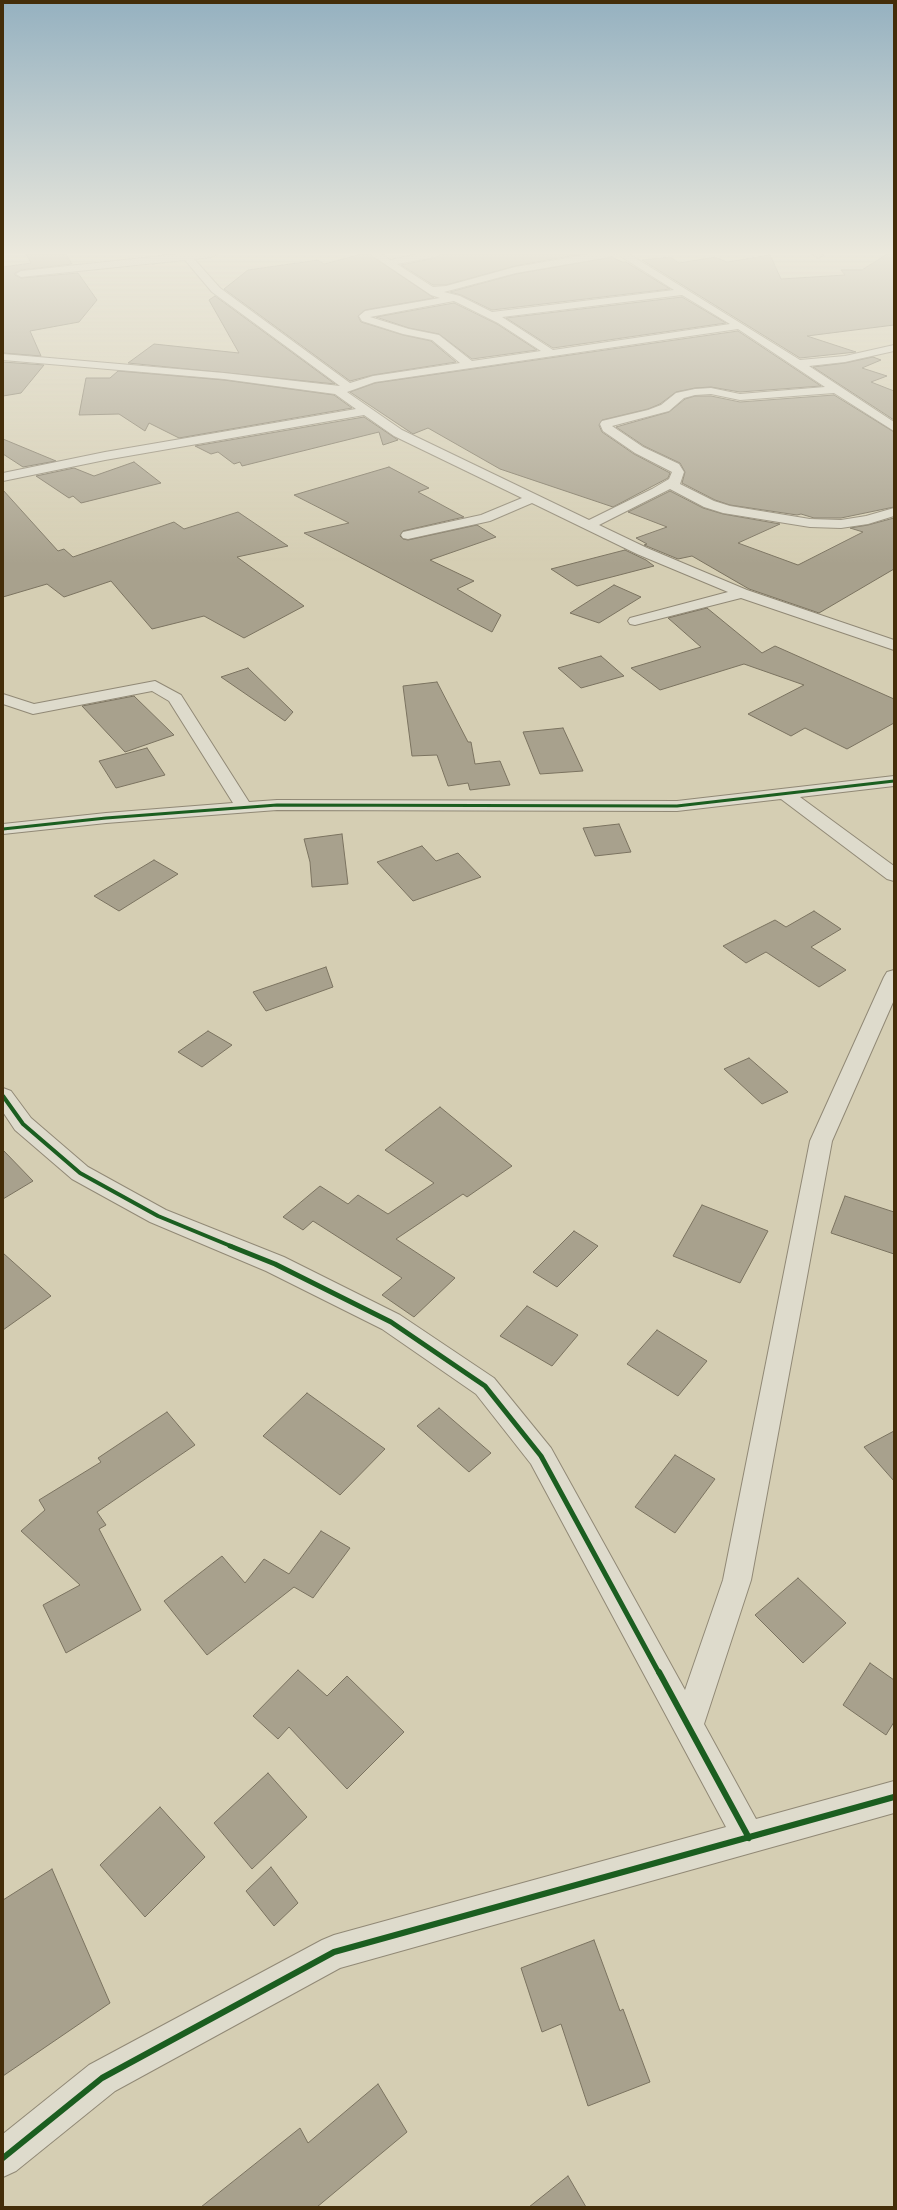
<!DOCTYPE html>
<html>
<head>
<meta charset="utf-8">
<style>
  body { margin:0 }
  #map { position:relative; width:897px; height:2210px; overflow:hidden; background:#d5ceb3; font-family:"IM FELL English",serif }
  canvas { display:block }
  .frame { position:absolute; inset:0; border:4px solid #442d09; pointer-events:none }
</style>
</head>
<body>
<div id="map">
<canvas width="897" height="2210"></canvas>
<div class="frame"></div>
</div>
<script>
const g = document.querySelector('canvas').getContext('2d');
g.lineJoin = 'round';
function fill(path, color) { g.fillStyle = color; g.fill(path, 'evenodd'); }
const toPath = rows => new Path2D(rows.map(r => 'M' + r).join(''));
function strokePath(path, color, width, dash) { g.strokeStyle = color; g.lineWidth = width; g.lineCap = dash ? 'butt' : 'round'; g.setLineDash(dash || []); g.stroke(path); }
const building = toPath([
  [26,254,66,254,72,264,21,270,15,273,15,275,21,278,78,273,97,300,79,322,30,331,41,356,3,353,3,267,31,263,26,254],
  [362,254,369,254,434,298,365,310,358,316,361,322,403,335,431,341,456,362,373,375,350,381,224,289,248,270,318,260,324,264,362,254],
  [441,254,581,254,515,266,446,285,433,285,401,265,435,258,441,254],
  [887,254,894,254,894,325,807,336,856,352,800,358,642,260,670,257,679,263,715,257,727,262,770,255,781,279,845,275,841,270,862,270,887,254],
  [612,257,622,262,626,262,670,289,492,310,461,295,450,292,516,274,612,257],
  [215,296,335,384,128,363,154,344,239,353,209,300,215,296],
  [682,297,726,323,553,348,506,318,682,297],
  [454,303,497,324,537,350,472,359,439,334,409,328,376,317,454,303],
  [738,331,821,386,740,392,711,387,695,388,676,392,660,404,648,409,602,420,599,425,602,432,634,454,670,473,668,478,613,507,500,469,428,428,413,434,350,392,375,383,738,331],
  [873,357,881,360,862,368,887,376,871,382,894,391,894,420,813,367,845,363,873,357],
  [3,362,44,365,21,393,3,396,3,362],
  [118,371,224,380,334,395,352,408,179,438,149,423,145,431,119,414,79,415,86,378,110,378,118,371],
  [834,395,894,432,894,507,841,518,814,518,801,514,797,515,730,505,715,500,682,483,685,472,680,463,644,446,616,427,669,412,685,399,695,396,711,396,740,402,834,395],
  [364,417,398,440,383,445,379,432,242,466,240,462,234,464,218,452,211,454,195,446,364,417],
  [3,439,56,461,23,467,3,454,3,439],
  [134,462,161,483,81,503,73,496,69,498,36,476,74,468,94,476,134,462],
  [389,467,429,488,418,492,464,517,403,531,400,536,403,539,408,540,477,525,496,537,430,560,474,581,457,589,501,615,492,632,304,533,349,523,294,495,389,467],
  [3,490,58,551,64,549,73,557,174,522,184,529,238,512,288,546,237,557,304,606,244,638,204,616,152,629,111,581,64,597,47,584,3,597,3,490],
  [670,491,703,508,723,514,780,524,738,543,798,565,863,532,850,528,868,525,894,518,894,569,819,613,749,589,692,556,678,559,644,545,647,544,636,538,667,527,628,512,670,491],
  [625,550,646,560,654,566,577,586,551,569,625,550],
  [614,585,641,597,599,623,570,613,614,585],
  [707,608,762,653,775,646,894,699,894,723,847,749,805,728,791,736,748,714,804,685,744,664,660,690,631,668,701,647,668,618,707,608],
  [601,656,624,676,581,688,558,668,601,656],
  [248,668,293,712,285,721,221,677,248,668],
  [437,682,468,742,471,742,475,764,500,761,510,785,470,790,468,783,448,786,437,755,412,756,403,686,437,682],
  [134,696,174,735,125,752,82,706,134,696],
  [563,728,583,771,540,774,523,732,563,728],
  [147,748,165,775,116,788,99,761,147,748],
  [619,824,631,852,595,856,583,828,619,824],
  [342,834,348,884,312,887,310,862,304,839,342,834],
  [422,846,436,861,458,853,481,877,413,901,377,862,422,846],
  [154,860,178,874,119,911,94,896,154,860],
  [814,911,841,929,811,947,846,970,819,987,766,952,746,963,723,946,775,920,786,927,814,911],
  [326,967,333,987,266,1011,253,992,326,967],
  [208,1031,232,1045,202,1067,178,1052,208,1031],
  [749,1058,788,1092,762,1104,724,1069,749,1058],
  [440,1107,512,1166,467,1197,463,1194,396,1239,455,1278,414,1317,382,1295,402,1278,313,1221,303,1230,283,1217,320,1186,348,1204,358,1195,388,1214,434,1183,385,1150,440,1107],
  [3,1150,33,1181,3,1199,3,1150],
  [845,1196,894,1212,894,1254,831,1233,845,1196],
  [702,1205,768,1231,740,1283,673,1256,702,1205],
  [574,1231,598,1246,557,1287,533,1272,574,1231],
  [3,1253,51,1296,3,1330,3,1253],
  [527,1306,578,1335,552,1366,500,1336,527,1306],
  [657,1330,707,1361,678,1396,627,1364,657,1330],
  [307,1393,385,1449,340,1495,263,1436,307,1393],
  [439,1408,491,1453,469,1472,417,1426,439,1408],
  [167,1412,195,1445,97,1512,106,1525,99,1529,141,1610,66,1653,43,1605,80,1585,21,1531,45,1510,39,1500,101,1462,98,1458,167,1412],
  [894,1431,894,1481,864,1447,894,1431],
  [675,1455,715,1479,675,1533,635,1507,675,1455],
  [321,1531,350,1548,313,1598,294,1587,207,1655,164,1601,222,1556,245,1583,264,1559,289,1574,321,1531],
  [798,1578,846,1623,803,1663,755,1615,798,1578],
  [870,1663,894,1680,894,1722,886,1735,843,1705,870,1663],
  [298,1670,327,1696,347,1676,404,1732,347,1789,289,1727,278,1739,253,1716,298,1670],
  [268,1773,307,1817,252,1869,214,1823,268,1773],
  [160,1807,205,1857,145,1917,100,1865,160,1807],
  [271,1867,298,1903,274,1926,246,1891,271,1867],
  [52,1869,110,2003,3,2076,3,1900,52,1869],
  [594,1940,620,2011,623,2009,650,2082,588,2106,561,2024,542,2032,521,1968,594,1940],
  [378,2084,407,2132,317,2207,201,2207,300,2128,308,2143,378,2084],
  [568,2176,586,2207,529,2207,568,2176]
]);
const minor = toPath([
  [180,254,217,254,212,257,194,259,220,288,350,383,373,376,460,363,432,340,403,334,362,321,359,316,365,311,440,298,431,295,370,254,382,254,390,260,419,254,440,254,435,257,397,264,433,287,446,286,515,267,591,254,614,254,609,257,516,273,444,292,460,296,492,312,674,290,617,254,629,254,800,360,845,356,894,345,894,351,845,362,809,366,894,422,894,431,834,393,740,400,711,394,695,395,684,398,669,411,612,426,643,447,679,464,684,472,680,484,714,501,730,506,810,519,841,520,866,516,894,508,894,516,868,524,841,528,810,527,723,513,704,507,670,489,599,525,647,548,747,590,894,640,894,650,741,598,635,625,630,624,628,621,630,618,728,592,637,554,532,503,490,521,408,539,403,538,401,535,403,532,481,515,522,498,394,436,364,415,105,460,3,481,3,473,105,452,356,409,335,394,224,379,3,360,3,354,224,373,340,386,212,292,185,260,21,277,16,274,21,271,180,254],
  [682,295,730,324,553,350,502,317,682,295],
  [454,301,498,323,541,351,472,361,439,335,409,329,370,317,454,301],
  [738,329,825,387,740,394,711,388,695,389,676,393,661,405,648,410,602,421,600,424,603,431,635,453,672,472,669,479,652,489,589,520,402,430,347,392,375,382,738,329],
  [812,254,822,254,823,255,818,258,812,254],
  [155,681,181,695,249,802,277,800,677,801,894,776,894,786,800,797,894,866,894,881,887,879,781,799,677,811,277,810,106,823,3,834,3,824,106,813,233,803,169,701,152,691,33,714,3,704,3,694,34,704,155,681],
  [894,970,894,1000,832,1141,751,1580,704,1724,756,1819,894,1781,894,1813,340,1968,115,2091,16,2171,3,2177,3,2134,89,2065,322,1940,334,1935,726,1827,531,1464,476,1394,382,1329,266,1271,150,1222,72,1179,15,1130,3,1112,3,1088,11,1091,31,1118,88,1167,166,1210,284,1257,400,1315,494,1378,551,1448,685,1690,723,1580,810,1141,884,977,887,972,894,970]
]);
const cyclewayFar3 = toPath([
  [3,829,106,818,277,805,677,806,894,781]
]);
const cyclewayFar2 = toPath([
  [3,1096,23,1124,80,1173,158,1216,233,1247]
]);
const cyclewayFar1 = toPath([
  [230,1246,275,1264,391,1322,485,1386,541,1456,659,1673]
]);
const cycleway = toPath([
  [659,1672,749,1838],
  [3,2158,102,2078,334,1952,894,1797]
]);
fill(building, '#a8a18d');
strokePath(building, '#7b7360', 1);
strokePath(minor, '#918976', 2);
fill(minor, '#dedbcc');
strokePath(cyclewayFar3, '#1b5e20', 3);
strokePath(cyclewayFar2, '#1b5e20', 4);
strokePath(cyclewayFar1, '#1b5e20', 5);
strokePath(cycleway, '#1b5e20', 6);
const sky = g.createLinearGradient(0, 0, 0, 564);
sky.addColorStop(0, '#95b1c0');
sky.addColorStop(0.45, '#ece9dd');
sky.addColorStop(1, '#ece9dd00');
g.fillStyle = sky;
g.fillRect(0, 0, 897, 564);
</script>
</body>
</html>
